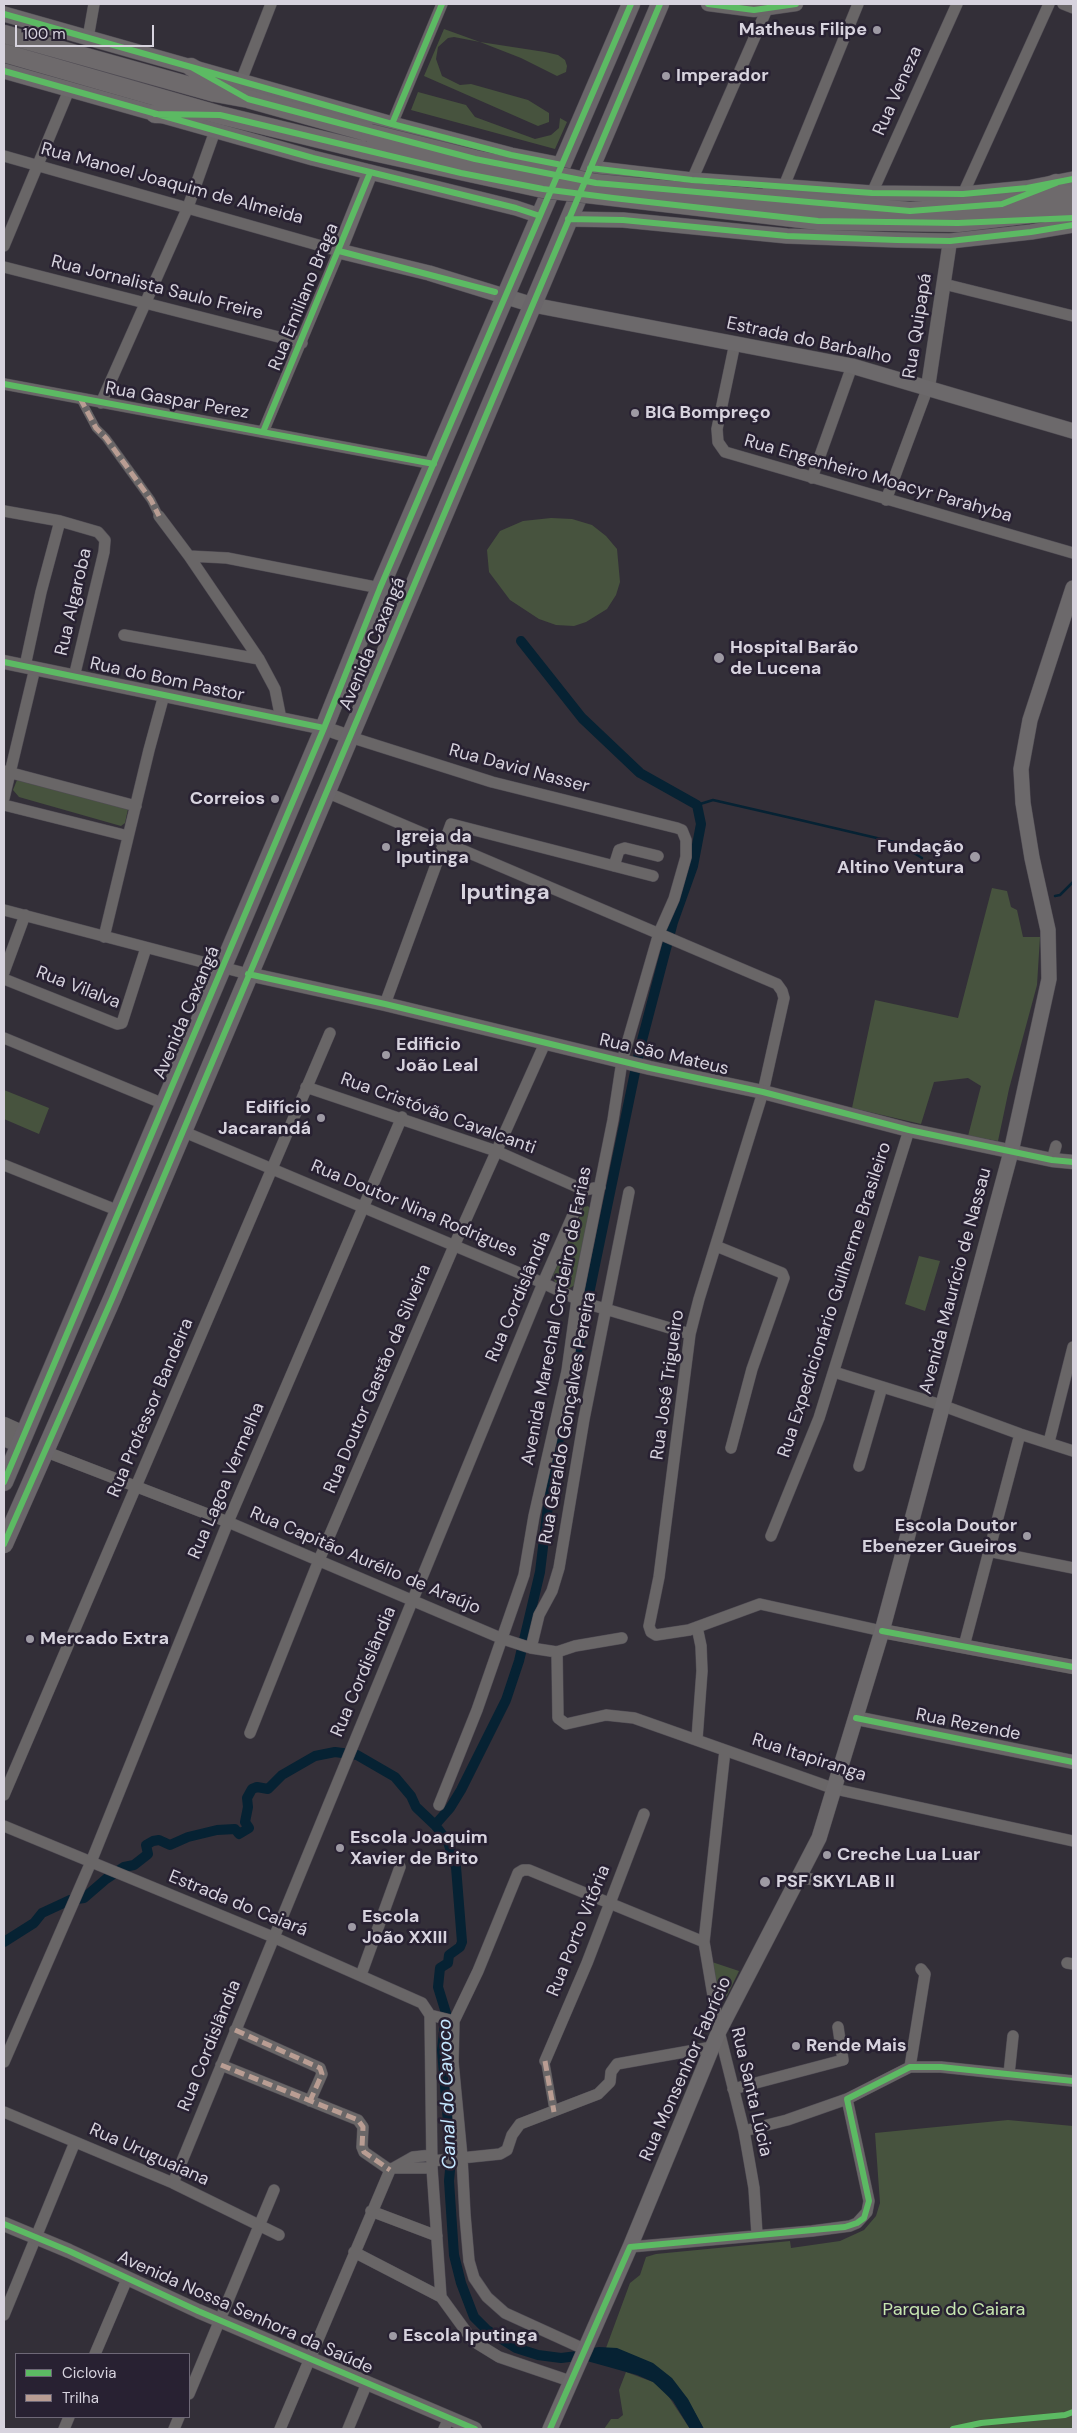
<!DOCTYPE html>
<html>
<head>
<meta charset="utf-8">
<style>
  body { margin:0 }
  #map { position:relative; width:1077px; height:2433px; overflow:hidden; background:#332f38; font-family:"DM Sans",sans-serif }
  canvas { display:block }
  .frame { position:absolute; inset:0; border:5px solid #d7d3de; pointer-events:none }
  .legend { position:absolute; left:15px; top:2353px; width:175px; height:65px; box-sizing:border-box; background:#282132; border:1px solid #6e6877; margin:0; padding:6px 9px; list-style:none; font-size:15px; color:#d7d3de }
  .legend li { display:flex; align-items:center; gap:10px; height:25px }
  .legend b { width:25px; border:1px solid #6e6877 }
  .scale { position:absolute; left:15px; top:25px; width:139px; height:22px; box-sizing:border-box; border:2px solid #d7d3de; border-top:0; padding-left:6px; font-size:15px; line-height:18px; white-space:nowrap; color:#d7d3de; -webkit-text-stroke:4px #282132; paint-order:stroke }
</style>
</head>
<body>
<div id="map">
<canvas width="1077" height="2433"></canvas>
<div class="frame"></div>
<ul class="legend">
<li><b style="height:6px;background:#5cba63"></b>Ciclovia</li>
<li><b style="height:6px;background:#b99d93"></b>Trilha</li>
</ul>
<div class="scale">100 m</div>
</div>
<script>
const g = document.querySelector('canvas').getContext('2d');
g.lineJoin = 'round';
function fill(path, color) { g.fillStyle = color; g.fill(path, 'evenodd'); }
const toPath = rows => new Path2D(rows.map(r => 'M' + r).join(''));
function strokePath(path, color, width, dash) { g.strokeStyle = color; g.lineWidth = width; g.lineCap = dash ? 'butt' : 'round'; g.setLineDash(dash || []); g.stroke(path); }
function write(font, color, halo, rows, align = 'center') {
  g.font = font + ' "DM Sans",sans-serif'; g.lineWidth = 5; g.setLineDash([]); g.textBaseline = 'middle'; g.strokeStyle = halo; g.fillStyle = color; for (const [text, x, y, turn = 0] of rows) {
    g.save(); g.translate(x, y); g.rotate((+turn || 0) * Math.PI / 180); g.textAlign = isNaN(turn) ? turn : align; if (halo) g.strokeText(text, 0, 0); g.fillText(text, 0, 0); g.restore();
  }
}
const green = toPath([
  [444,29,480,42,545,52,558,55,565,60,567,66,566,72,557,76,521,58,480,42,454,37,448,38,438,47,436,59,442,76,460,85,471,84,528,100,549,113,549,122,538,126,424,76],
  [418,92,466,105,475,117,535,139,551,135,559,128,560,118,567,122,555,149,411,110],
  [551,518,572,519,592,525,606,536,617,549,620,582,616,595,607,609,586,622,574,626,556,625,539,619,510,600,489,572,487,550,500,531,523,521],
  [17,780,128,809,125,823,121,826,19,797,13,790],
  [992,888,1007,891,1011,907,1017,910,1023,937,1040,937,1037,985,1009,1089,998,1141,968,1136,981,1086,968,1078,934,1082,921,1124,852,1108,875,1000,958,1018],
  [4,1090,49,1108,39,1134,4,1119],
  [588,1206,590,1208,575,1285,568,1289,555,1283,553,1275,584,1207],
  [919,1256,940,1261,925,1311,905,1304],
  [712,1962,739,1971,727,1996,723,1999,717,1998],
  [1008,2120,1073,2126,1073,2429,704,2429,686,2397,606,2348,630,2283,640,2275,646,2257,656,2254,790,2241,791,2248,840,2241,864,2230,876,2216,880,2203,875,2133],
  [626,2372,653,2382,665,2391,690,2429,604,2429,611,2419,618,2419,623,2415,619,2390]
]);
const water = toPath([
  [599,2347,617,2348,653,2363,672,2378,688,2399,704,2429,690,2429,673,2401,653,2382,637,2375,587,2361,592,2348]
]);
const stream = toPath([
  [697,805,713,800,800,820,898,843,922,858],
  [1055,896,1060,895,1073,882]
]);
const canal = toPath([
  [435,1825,450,1808,461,1790,506,1700,519,1661,540,1572,552,1472,640,1048,673,922,693,866,701,824,697,805,640,773,582,718,521,641],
  [4,1942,34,1923,42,1913,70,1900,84,1898,106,1879,124,1867,134,1865,148,1854,146,1845,153,1841,159,1840,170,1845,188,1837,217,1830,235,1829,239,1834,249,1828,245,1822,248,1807,247,1798,252,1789,257,1787,268,1789,282,1775,315,1756,335,1752,357,1755,395,1777,411,1796,416,1807,435,1825,448,1842,456,1867,462,1942,460,1947,449,1955,448,1963,440,1968,438,1987,446,2013,442,2050,451,2159,449,2181,454,2255,461,2283,474,2317,487,2330,516,2348,538,2355,561,2358,586,2355]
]);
const pedestrian = toPath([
  [80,398,96,428,106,438,151,500,159,516],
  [545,2061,554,2112]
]);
const minor = toPath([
  [1063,4,1073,8],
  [88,38,94,4],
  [241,81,271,4],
  [392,124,442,4],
  [4,156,339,251,263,432],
  [692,180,767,9],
  [784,186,858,4],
  [872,193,957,4],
  [963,194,1049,4],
  [4,246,69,90],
  [4,267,302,343],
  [944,284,1073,316],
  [735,343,717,429,718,442,725,452,1073,553],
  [4,384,434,464],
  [101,403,188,207,215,131],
  [812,478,852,366],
  [886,500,928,387],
  [4,511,60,521,98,532,105,540,104,552,74,677],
  [159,516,189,556,259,659,275,689,281,719],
  [189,556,227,558,380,588],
  [124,635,259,659],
  [25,666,41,592,60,521],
  [350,737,492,782,677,828,682,830,686,840,686,857,674,899,659,933,622,1061,613,1120,577,1299,567,1371,534,1516,524,1575,477,1710,439,1805],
  [4,771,136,806],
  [326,792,777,984,782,991,784,998,763,1092,699,1299,690,1334,659,1577,649,1626,651,1632,656,1635,689,1630,760,1604,882,1631],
  [4,798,35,668],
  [4,805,128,836],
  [614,866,619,850,625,848,658,856],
  [4,910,248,974],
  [104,937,149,750,164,695],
  [4,972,25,915],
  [4,979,117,1024,122,1023,146,948],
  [385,1004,451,824,653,876],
  [4,1038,164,1104],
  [306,1087,496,1151,584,1190],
  [182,1131,543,1283,585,1303,690,1334],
  [1052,1160,1056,1146],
  [4,1165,119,1211],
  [716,1246,782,1273,784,1278,752,1369,731,1448],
  [834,1372,941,1405,1020,1434,1073,1451],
  [1049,1442,1073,1347],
  [44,1451,228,1522,503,1639,531,1648,557,1652,575,1646,622,1638],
  [859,1466,882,1387],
  [771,1536,819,1418,909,1130],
  [988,1551,1073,1568],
  [964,1646,1020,1434],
  [531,1648,539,1615,552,1591,559,1568,584,1419,629,1192],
  [557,1652,558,1718,566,1724,606,1715,634,1718,835,1789,1073,1841],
  [250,1733,319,1560,454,1246,545,1043],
  [697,1739,702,1671,701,1646,697,1627],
  [725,1750,704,1942,719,2031,744,2131,754,2188,757,2234],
  [4,1795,330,1033],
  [4,1826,273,1937,422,2003,430,2015,454,2021],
  [800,1877,815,1880],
  [1067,1963,1073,1964],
  [361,1975,400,1867],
  [430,2015,432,2168,441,2297,473,2341,499,2357,570,2381],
  [235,2030,320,2068,322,2074,310,2101],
  [545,2061,587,1963,644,1814],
  [4,2062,91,1862,228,1522,402,1117],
  [221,2065,358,2120,363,2127,362,2147,364,2152,390,2170],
  [910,2067,925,1974,921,1969],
  [1009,2074,1013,2036],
  [733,2089,843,2060,838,2027],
  [4,2112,173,2183,279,2235],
  [744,2131,787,2120,847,2099,910,2067,941,2067,1073,2081],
  [432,2161,500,2154,507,2150,512,2135,520,2124,598,2094,610,2082,611,2072,617,2064,712,2047],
  [393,2168,432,2168],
  [173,2183,543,1283,584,1190,600,1187],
  [371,2211,437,2236],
  [630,2247,812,2231,850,2226,857,2223,867,2212,869,2201,847,2099],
  [354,2252,441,2297],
  [4,2315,75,2142],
  [584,2349,505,2313,487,2297,474,2278,469,2261,465,2215,462,2157,453,2062,454,2021,478,1971,518,1873,523,1870,529,1870,704,1942],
  [95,2354,127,2279],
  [189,2394,274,2190],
  [64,2429,69,2417],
  [174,2429,179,2417],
  [280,2429,390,2170,413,2157,432,2155],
  [348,2429,367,2383],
  [444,2429,449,2418]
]);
const tertiary = toPath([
  [708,4,754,10,796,4],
  [928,387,950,241],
  [4,662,324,728,350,737],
  [248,974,385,1004,650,1068,763,1092,909,1130,1052,1160,1073,1162],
  [4,1424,24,1433],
  [4,1439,19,1446],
  [882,1631,1073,1667],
  [856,1718,1073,1762],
  [4,2224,69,2251,198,2311,475,2429]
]);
const secondary = toPath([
  [4,14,392,124,511,155,562,165],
  [4,71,313,158,516,208,540,216],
  [590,168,692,180,872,193,963,194,1027,188,1073,179],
  [370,173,339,251,429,273,533,305,852,366,1073,431],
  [568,219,623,220,787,236,897,240,950,241,1031,232,1073,225],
  [550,2429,630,2247,719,2031,819,1838,882,1631,1011,1152,1049,979,1048,930,1032,858,1023,803,1021,769,1030,720,1073,588]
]);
const primary = toPath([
  [4,1482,324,728,380,588,631,4],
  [4,1544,112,1299,660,4]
]);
const trunk = toPath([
  [4,34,215,93,248,99,370,133],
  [4,53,220,115,364,150],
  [191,67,236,93],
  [155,114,197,115],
  [1029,194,1056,183],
  [762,198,910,211,1002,204,1073,194],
  [759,214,818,221,958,223,1073,209]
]);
const trunkBridge = toPath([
  [370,133,475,159,596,183,762,198],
  [364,150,543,189,759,214]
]);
const quiet = toPath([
  [80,398,96,428,106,438,151,500,159,516],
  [235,2030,320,2068,322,2074,310,2101],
  [545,2061,554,2112],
  [221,2065,358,2120,363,2127,362,2147,364,2152,390,2170]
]);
const cycleway = toPath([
  [708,4,754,10,796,4],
  [4,14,392,124,511,155,562,165],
  [191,67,248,99,475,159,596,183,910,211,1002,204,1056,183],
  [4,71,313,158,516,208,540,216],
  [155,114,220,115,461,173,543,189,613,198,818,221,958,223,1073,218],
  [392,124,442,4],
  [590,168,692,180,872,193,963,194,1027,188,1073,179],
  [568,219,623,220,787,236,897,240,950,241,1031,232,1073,225],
  [339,251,495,292],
  [4,384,434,464],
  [263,432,370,173],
  [4,662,324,728],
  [248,974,385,1004,650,1068,763,1092,909,1130,1052,1160,1073,1162],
  [4,1482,324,728,380,588,631,4],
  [4,1544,112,1299,660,4],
  [882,1631,1073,1667],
  [856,1718,1073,1762],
  [4,2224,69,2251,198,2311,475,2429],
  [550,2429,630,2247,845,2227,857,2223,864,2218,869,2201,847,2099,910,2067,941,2067,1073,2081],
  [953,2429,981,2423,1065,2415,1073,2412]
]);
const markers = [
  [877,30,5,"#9e9aa4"],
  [666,76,5,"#9e9aa4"],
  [635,413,5,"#9e9aa4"],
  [719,658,6,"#9e9aa4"],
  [275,799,5,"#9e9aa4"],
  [386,847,5,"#9e9aa4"],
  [975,857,6,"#9e9aa4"],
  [386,1055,5,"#9e9aa4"],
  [321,1118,5,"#9e9aa4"],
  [1027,1536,5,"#9e9aa4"],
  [30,1639,5,"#9e9aa4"],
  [340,1848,5,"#9e9aa4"],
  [827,1855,5,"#9e9aa4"],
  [765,1882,6,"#9e9aa4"],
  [352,1927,5,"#9e9aa4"],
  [796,2046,5,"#9e9aa4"],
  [393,2336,5,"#9e9aa4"]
];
const poiNames = [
  ["Matheus Filipe",867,30,"right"],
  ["Imperador",676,76],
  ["BIG Bompreço",645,413],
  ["Hospital Barão",730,648],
  ["de Lucena",730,669],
  ["Correios",265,799,"right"],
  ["Igreja da",396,837],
  ["Iputinga",396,858],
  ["Fundação",964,847,"right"],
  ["Altino Ventura",964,868,"right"],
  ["Edificio",396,1045],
  ["João Leal",396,1066],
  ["Edifício",311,1108,"right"],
  ["Jacarandá",311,1129,"right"],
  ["Escola Doutor",1017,1526,"right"],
  ["Ebenezer Gueiros",1017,1547,"right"],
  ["Mercado Extra",40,1639],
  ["Escola Joaquim",350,1838],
  ["Xavier de Brito",350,1859],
  ["Creche Lua Luar",837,1855],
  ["PSF SKYLAB II",776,1882],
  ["Escola",362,1917],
  ["João XXIII",362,1938],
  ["Rende Mais",806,2046],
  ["Escola Iputinga",403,2336]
];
const streetNames = [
  ["Rua Veneza",898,91,-66],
  ["Rua Manoel Joaquim de Almeida",172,184,15],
  ["Rua Jornalista Saulo Freire",157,288,14],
  ["Rua Emiliano Braga",304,297,-68],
  ["Rua Quipapá",918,326,-81],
  ["Estrada do Barbalho",809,341,12],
  ["Rua Gaspar Perez",177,401,10],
  ["Rua Engenheiro Moacyr Parahyba",878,479,16],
  ["Rua Algaroba",74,602,-77],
  ["Avenida Caxangá",373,644,-67],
  ["Rua do Bom Pastor",167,680,12],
  ["Rua David Nasser",519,769,15],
  ["Rua Vilalva",78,988,21],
  ["Avenida Caxangá",187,1013,-67],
  ["Rua São Mateus",664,1055,13],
  ["Rua Cristóvão Cavalcanti",438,1114,20],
  ["Rua Doutor Nina Rodrigues",414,1209,23],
  ["Avenida Maurício de Nassau",956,1281,-75],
  ["Rua Cordislândia",519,1297,-67],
  ["Rua Expedicionário Guilherme Brasileiro",835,1300,-72],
  ["Avenida Marechal Cordeiro de Farias",557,1316,-79],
  ["Rua Doutor Gastão da Silveira",378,1379,-67],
  ["Rua José Trigueiro",668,1385,-82],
  ["Rua Professor Bandeira",151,1408,-67],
  ["Rua Geraldo Gonçalves Pereira",568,1418,-80],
  ["Rua Lagoa Vermelha",227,1481,-67],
  ["Rua Capitão Aurélio de Araújo",365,1561,23],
  ["Rua Cordislândia",364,1672,-67],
  ["Rua Rezende",968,1725,11],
  ["Rua Itapiranga",809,1758,18],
  ["Estrada do Caiará",238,1904,22],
  ["Rua Porto Vitória",579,1931,-68],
  ["Rua Cordislândia",210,2046,-68],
  ["Rua Monsenhor Fabrício",686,2069,-66],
  ["Rua Santa Lúcia",751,2092,77],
  ["Rua Uruguaiana",149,2155,24],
  ["Avenida Nossa Senhora da Saúde",245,2313,24]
];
const parkNames = [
  ["Parque do Caiara",954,2310]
];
const waterNames = [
  ["Canal do Cavoco",448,2094,-92]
];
const districtNames = [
  ["Iputinga",505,893]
];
fill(green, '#47533e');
fill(water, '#062233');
strokePath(stream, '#062233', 2.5);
strokePath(canal, '#062233', 10);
strokePath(pedestrian, '#514d55', 9);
strokePath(minor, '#514d55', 12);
strokePath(tertiary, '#514d55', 15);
strokePath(secondary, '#514d55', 16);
strokePath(primary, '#514d55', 19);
strokePath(trunk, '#514d55', 19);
strokePath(pedestrian, '#696667', 8);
strokePath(minor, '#696667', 11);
strokePath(tertiary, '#696667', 14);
strokePath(secondary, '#6c696b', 15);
strokePath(primary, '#6a666a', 18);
strokePath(trunk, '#6e6a6c', 18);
strokePath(trunkBridge, '#514d55', 19, []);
strokePath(trunkBridge, '#6e6a6c', 18);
strokePath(quiet, '#b99d93', 5, [10, 5]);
strokePath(cycleway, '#5cba63', 6);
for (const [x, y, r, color] of markers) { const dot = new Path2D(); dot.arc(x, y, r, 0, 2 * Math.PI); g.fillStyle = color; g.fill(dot); strokePath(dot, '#282132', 2); }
write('bold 18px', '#d7d3de', '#282132', poiNames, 'left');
write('18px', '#d7d3de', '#282132', streetNames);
write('18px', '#c7e7b0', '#282132', parkNames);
write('italic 19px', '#c4e6fe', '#282132', waterNames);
write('bold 22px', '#d7d3de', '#282132', districtNames);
</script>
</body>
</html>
